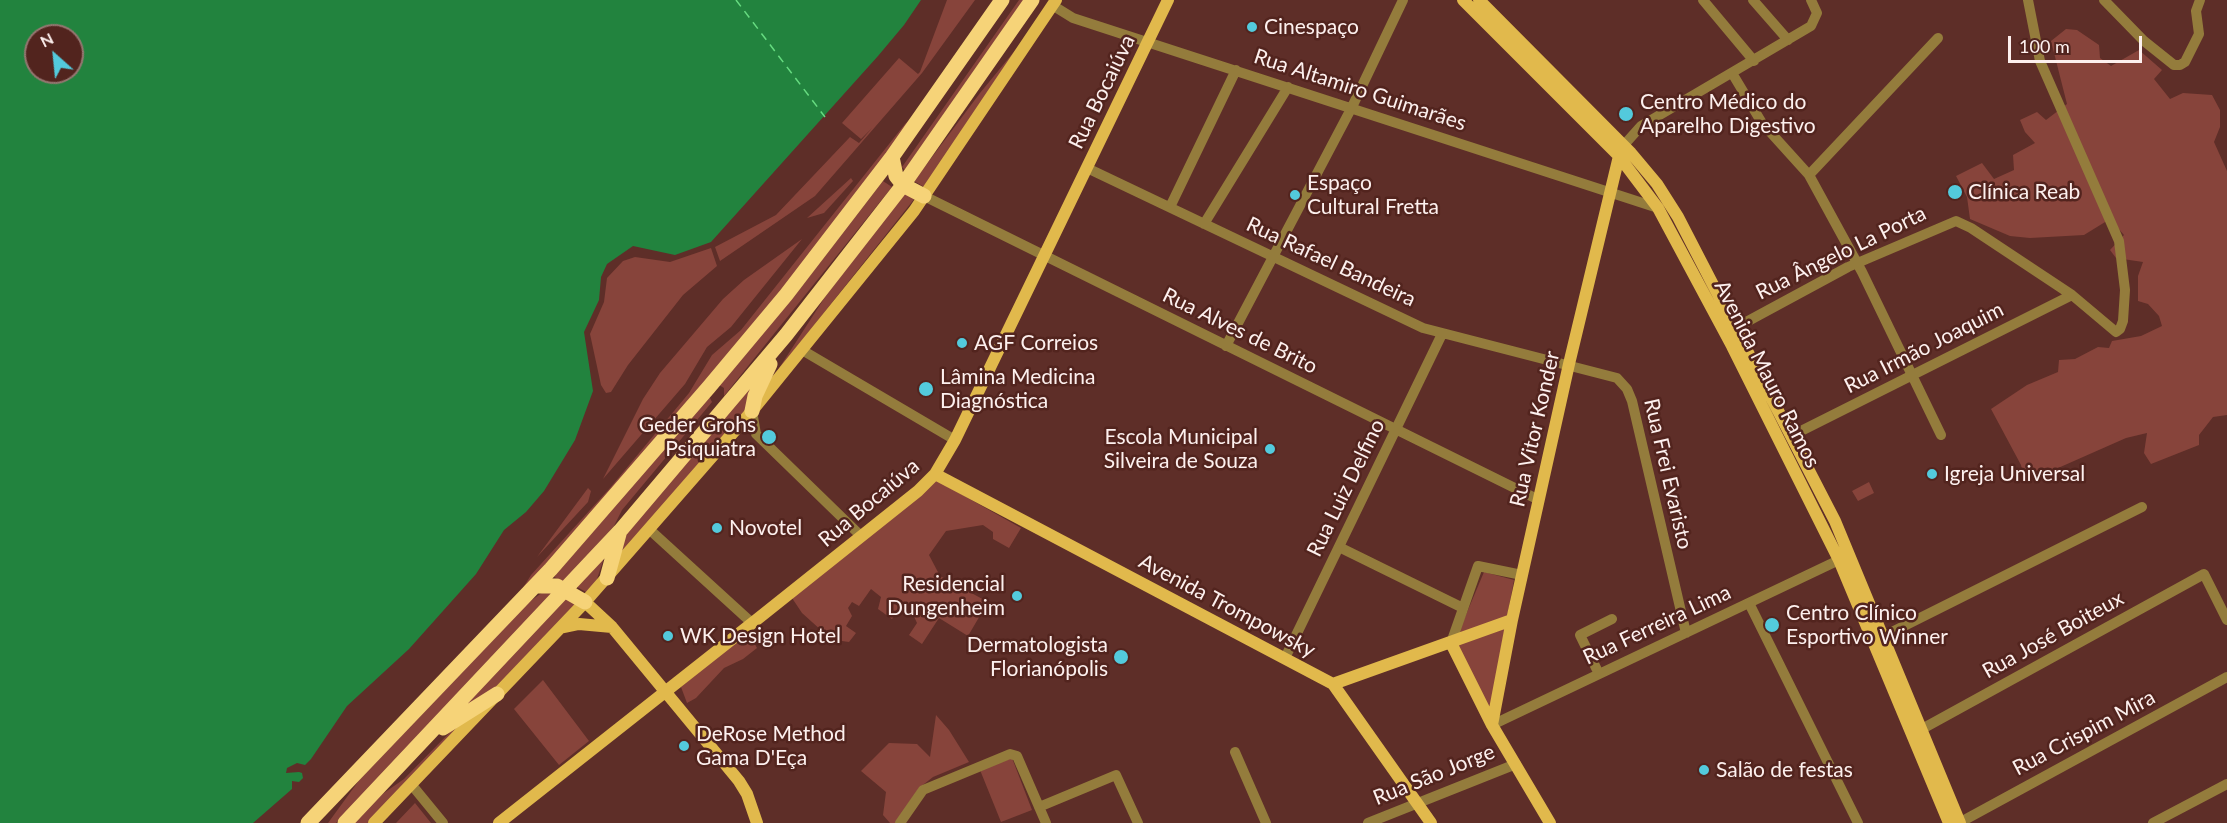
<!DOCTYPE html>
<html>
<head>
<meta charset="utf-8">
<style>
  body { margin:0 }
  #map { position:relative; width:2227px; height:823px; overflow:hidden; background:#5e2e28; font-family:Lato,sans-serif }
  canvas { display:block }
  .north { position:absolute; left:24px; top:24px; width:60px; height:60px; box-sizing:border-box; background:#52241e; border:2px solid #967671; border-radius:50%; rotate:333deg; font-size:16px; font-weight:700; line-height:24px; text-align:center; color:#fdf0ee }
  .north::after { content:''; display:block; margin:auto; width:21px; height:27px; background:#53cadc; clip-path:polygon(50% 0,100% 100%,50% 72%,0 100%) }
  .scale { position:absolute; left:2008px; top:36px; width:134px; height:27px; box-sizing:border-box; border:3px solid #fdf0ee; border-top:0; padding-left:8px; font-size:18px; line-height:21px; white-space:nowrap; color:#fdf0ee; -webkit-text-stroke:4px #52241e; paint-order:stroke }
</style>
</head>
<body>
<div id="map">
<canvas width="2227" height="823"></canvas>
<div class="north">N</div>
<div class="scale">100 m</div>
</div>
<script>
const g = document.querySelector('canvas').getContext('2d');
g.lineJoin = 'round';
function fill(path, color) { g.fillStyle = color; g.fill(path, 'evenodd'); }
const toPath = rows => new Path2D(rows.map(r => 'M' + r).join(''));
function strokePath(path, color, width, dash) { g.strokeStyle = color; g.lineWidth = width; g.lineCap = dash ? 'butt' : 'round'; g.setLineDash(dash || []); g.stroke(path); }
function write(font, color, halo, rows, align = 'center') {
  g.font = font + ' Lato,sans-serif'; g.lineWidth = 5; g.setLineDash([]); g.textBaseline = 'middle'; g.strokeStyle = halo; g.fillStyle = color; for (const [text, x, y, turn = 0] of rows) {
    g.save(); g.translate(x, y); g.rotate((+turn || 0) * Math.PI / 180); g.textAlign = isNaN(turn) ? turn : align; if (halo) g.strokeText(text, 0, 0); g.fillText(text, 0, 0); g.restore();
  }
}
const green = toPath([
  [947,0,975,0,922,73,815,196,720,261,715,247,776,215,850,137,859,143,872,128,861,139,842,123,899,58,918,74,920,72],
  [1019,0,1023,0,905,170,902,167],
  [2066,29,2077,30,2099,45,2100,58,2111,66,2139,50,2162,70,2154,79,2170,99,2183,93,2212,95,2220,110,2220,127,2214,142,2227,171,2227,415,2213,417,2199,435,2199,445,2151,464,2144,453,2147,433,2126,438,2040,476,2023,475,2021,465,1991,409,2027,385,2058,372,2059,360,2075,359,2098,347,2109,348,2112,341,2141,336,2162,326,2159,316,2148,304,2138,301,2138,276,2143,262,2116,258,2110,250,2124,235,2110,219,2084,235,2030,238,2010,236,1970,219,1967,197,1956,176,1982,163,1994,179,2014,170,2013,155,2035,143,2025,132,2020,120,2037,112,2046,120,2067,104,2051,41],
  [1017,48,924,187,914,181,980,93],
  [924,106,802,266,728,356,515,601,531,575,610,488,689,393,712,355,741,330,905,124],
  [851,178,853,181,824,213,807,218],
  [883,181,892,187,724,396,724,388,719,385,802,286],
  [905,192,915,198,776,373,825,297],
  [802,239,731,327,707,347,685,384,603,479,643,399,660,373,723,299,744,280],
  [711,248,717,266,683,295,628,365,611,392,606,393,601,385,590,334,604,302,607,278,623,261,635,257,670,262],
  [755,380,747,409,616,560,627,532],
  [709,396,712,402,622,510,614,526,565,582,554,577],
  [936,480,1021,528,1009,548,993,539,993,532,983,525,946,531,929,555,940,576,988,602,968,636,939,618,922,644,909,635,917,623,911,610,900,608,892,619,878,609,881,597,871,589,859,606,852,602,848,608,852,616,846,626,856,633,849,642,835,640,822,631,802,613,792,598],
  [1869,482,1874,493,1858,501,1852,491],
  [588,488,591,491,588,502,537,557],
  [604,558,596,582,586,592,577,587],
  [1484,572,1514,580,1490,708,1487,706,1454,643],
  [543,592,554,593,336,823,328,823,360,779,529,602],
  [568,596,579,601,491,692,459,711],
  [739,638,752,639,757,648,743,659,724,668,696,698,687,703,681,687],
  [543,680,589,741,559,765,514,709],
  [936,715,949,730,969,762,933,777,919,788,895,823,890,823,883,815,886,792,861,771,889,743,917,744,930,757],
  [468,718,368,823,351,823,371,802,404,779,457,725],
  [1012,758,1032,810,1001,822,980,770],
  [415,803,431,823,396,823]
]);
const water = toPath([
  [0,0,921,0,904,25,878,56,711,242,675,255,633,246,607,264,601,277,599,300,584,332,593,391,575,440,544,491,526,512,504,530,476,574,409,649,347,706,311,759,305,765,297,763,287,768,286,773,299,772,302,773,303,778,299,782,292,781,292,789,253,823,0,823],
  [36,36,72,36,72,72,36,72]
]);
const ferry = toPath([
  [736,0,825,117]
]);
const minor = toPath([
  [1703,0,1754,61],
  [1753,0,1788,40],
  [2104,0,2144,41,2174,65,2180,65,2185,62,2199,34,2196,11,2200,0],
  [1052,5,1073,18,1658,208],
  [1732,73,1762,123,1809,175,1862,272,1941,435],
  [1624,145,1641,126,1811,26,1817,13,1811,0],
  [1087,168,1423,328,1617,378,1627,389,1632,401,1686,633],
  [1809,175,1938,38],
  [924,196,1539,500],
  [1170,207,1236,70],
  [1204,224,1288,87],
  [1737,327,1848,267,1956,221,1971,228,2072,295,2116,332,2120,329,2123,321,2125,290,2119,241,2040,61,2028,0],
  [1226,346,1352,107,1403,0],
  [802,350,955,440],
  [752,411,756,434,861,536],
  [1793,435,2072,295],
  [650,530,752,623],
  [1339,547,1463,608],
  [1749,603,1858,823],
  [1884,636,2142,507],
  [1451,643,1478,566,1522,575],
  [1285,658,1442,334],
  [1599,674,1580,635,1612,619],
  [1492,725,1839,560],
  [1922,729,2204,574,2227,620],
  [1235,752,1266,823],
  [411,784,443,823],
  [1039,807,1116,775,1138,823],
  [900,823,923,790,1010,754,1017,756,1046,823],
  [1368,823,1516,764],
  [1959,823,2227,677],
  [2153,823,2227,784]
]);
const major = toPath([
  [1463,0,1618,155,1658,208,1732,346,1839,560,1949,823],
  [1479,0,1631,153,1657,184,1678,217,1835,521,1960,823],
  [935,474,1333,684,1431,823],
  [585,602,612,627,739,781,747,794,757,823],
  [560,628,579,624,612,627],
  [1451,643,1492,725,1550,823],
  [1333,684,1512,620],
  [1492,725,1512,620,1569,364,1620,152],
  [374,823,585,602,752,411,914,211,1056,0],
  [499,823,760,617,918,491,935,474,955,440,1168,0]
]);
const highway = toPath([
  [892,157,896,176,903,185,924,196],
  [752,411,755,396,770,364],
  [607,578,619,534],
  [535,586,557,586,585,602],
  [443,728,497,694],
  [308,823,551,569,709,387,786,295,892,157,1002,0],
  [345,823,620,531,786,335,903,185,1032,0]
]);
const markers = [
  [1252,27,6,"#53cadc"],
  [1626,114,8,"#53cadc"],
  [1955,192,8,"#53cadc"],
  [1295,195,6,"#53cadc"],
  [962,343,6,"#53cadc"],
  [926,389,8,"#53cadc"],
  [769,437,8,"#53cadc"],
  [1270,449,6,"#53cadc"],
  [1932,474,6,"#53cadc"],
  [717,528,6,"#53cadc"],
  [1017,596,6,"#53cadc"],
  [1772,625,8,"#53cadc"],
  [668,636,6,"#53cadc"],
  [1121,657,8,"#53cadc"],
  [684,746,6,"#53cadc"],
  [1704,770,6,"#53cadc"]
];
const poiNames = [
  ["Cinespaço",1264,27],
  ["Centro Médico do",1640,102],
  ["Aparelho Digestivo",1640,126],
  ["Espaço",1307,183],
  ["Cultural Fretta",1307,207],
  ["Clínica Reab",1968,192],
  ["AGF Correios",974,343],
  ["Lâmina Medicina",940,377],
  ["Diagnóstica",940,401],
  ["Geder Grohs",756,425,"right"],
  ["Psiquiatra",756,449,"right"],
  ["Escola Municipal",1258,437,"right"],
  ["Silveira de Souza",1258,461,"right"],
  ["Igreja Universal",1944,474],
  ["Novotel",729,528],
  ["Residencial",1005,584,"right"],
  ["Dungenheim",1005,608,"right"],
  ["Centro Clínico",1786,613],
  ["Esportivo Winner",1786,637],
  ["WK Design Hotel",680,636],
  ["Dermatologista",1108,645,"right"],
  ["Florianópolis",1108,669,"right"],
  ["DeRose Method",696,734],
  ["Gama D'Eça",696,758],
  ["Salão de festas",1716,770]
];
const streetNames = [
  ["Rua Altamiro Guimarães",1360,90,18],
  ["Rua Bocaiúva",1102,92,-64],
  ["Rua Ângelo La Porta",1841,253,-26],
  ["Rua Rafael Bandeira",1331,262,25],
  ["Rua Alves de Brito",1240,331,26],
  ["Rua Irmão Joaquim",1924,348,-27],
  ["Avenida Mauro Ramos",1767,374,63],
  ["Rua Vitor Konder",1535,429,-77],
  ["Rua Frei Evaristo",1668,474,77],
  ["Rua Luiz Delfino",1346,488,-64],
  ["Rua Bocaiúva",869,503,-40],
  ["Avenida Trompowsky",1227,606,28],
  ["Rua Ferreira Lima",1657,625,-25],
  ["Rua José Boiteux",2053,635,-29],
  ["Rua Crispim Mira",2084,733,-28],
  ["Rua São Jorge",1434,775,-22]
];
fill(green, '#87443b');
fill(water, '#22833e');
strokePath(ferry, '#66db80', 1.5, [8, 6]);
strokePath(minor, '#947c3c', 10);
strokePath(major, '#e1b94c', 12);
strokePath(highway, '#f6d378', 15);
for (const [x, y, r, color] of markers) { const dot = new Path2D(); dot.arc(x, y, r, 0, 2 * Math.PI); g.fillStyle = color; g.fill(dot); strokePath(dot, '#52241e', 2); }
write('21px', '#fdf0ee', '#52241e', poiNames, 'left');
write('21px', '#fdf0ee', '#52241e', streetNames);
</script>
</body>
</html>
